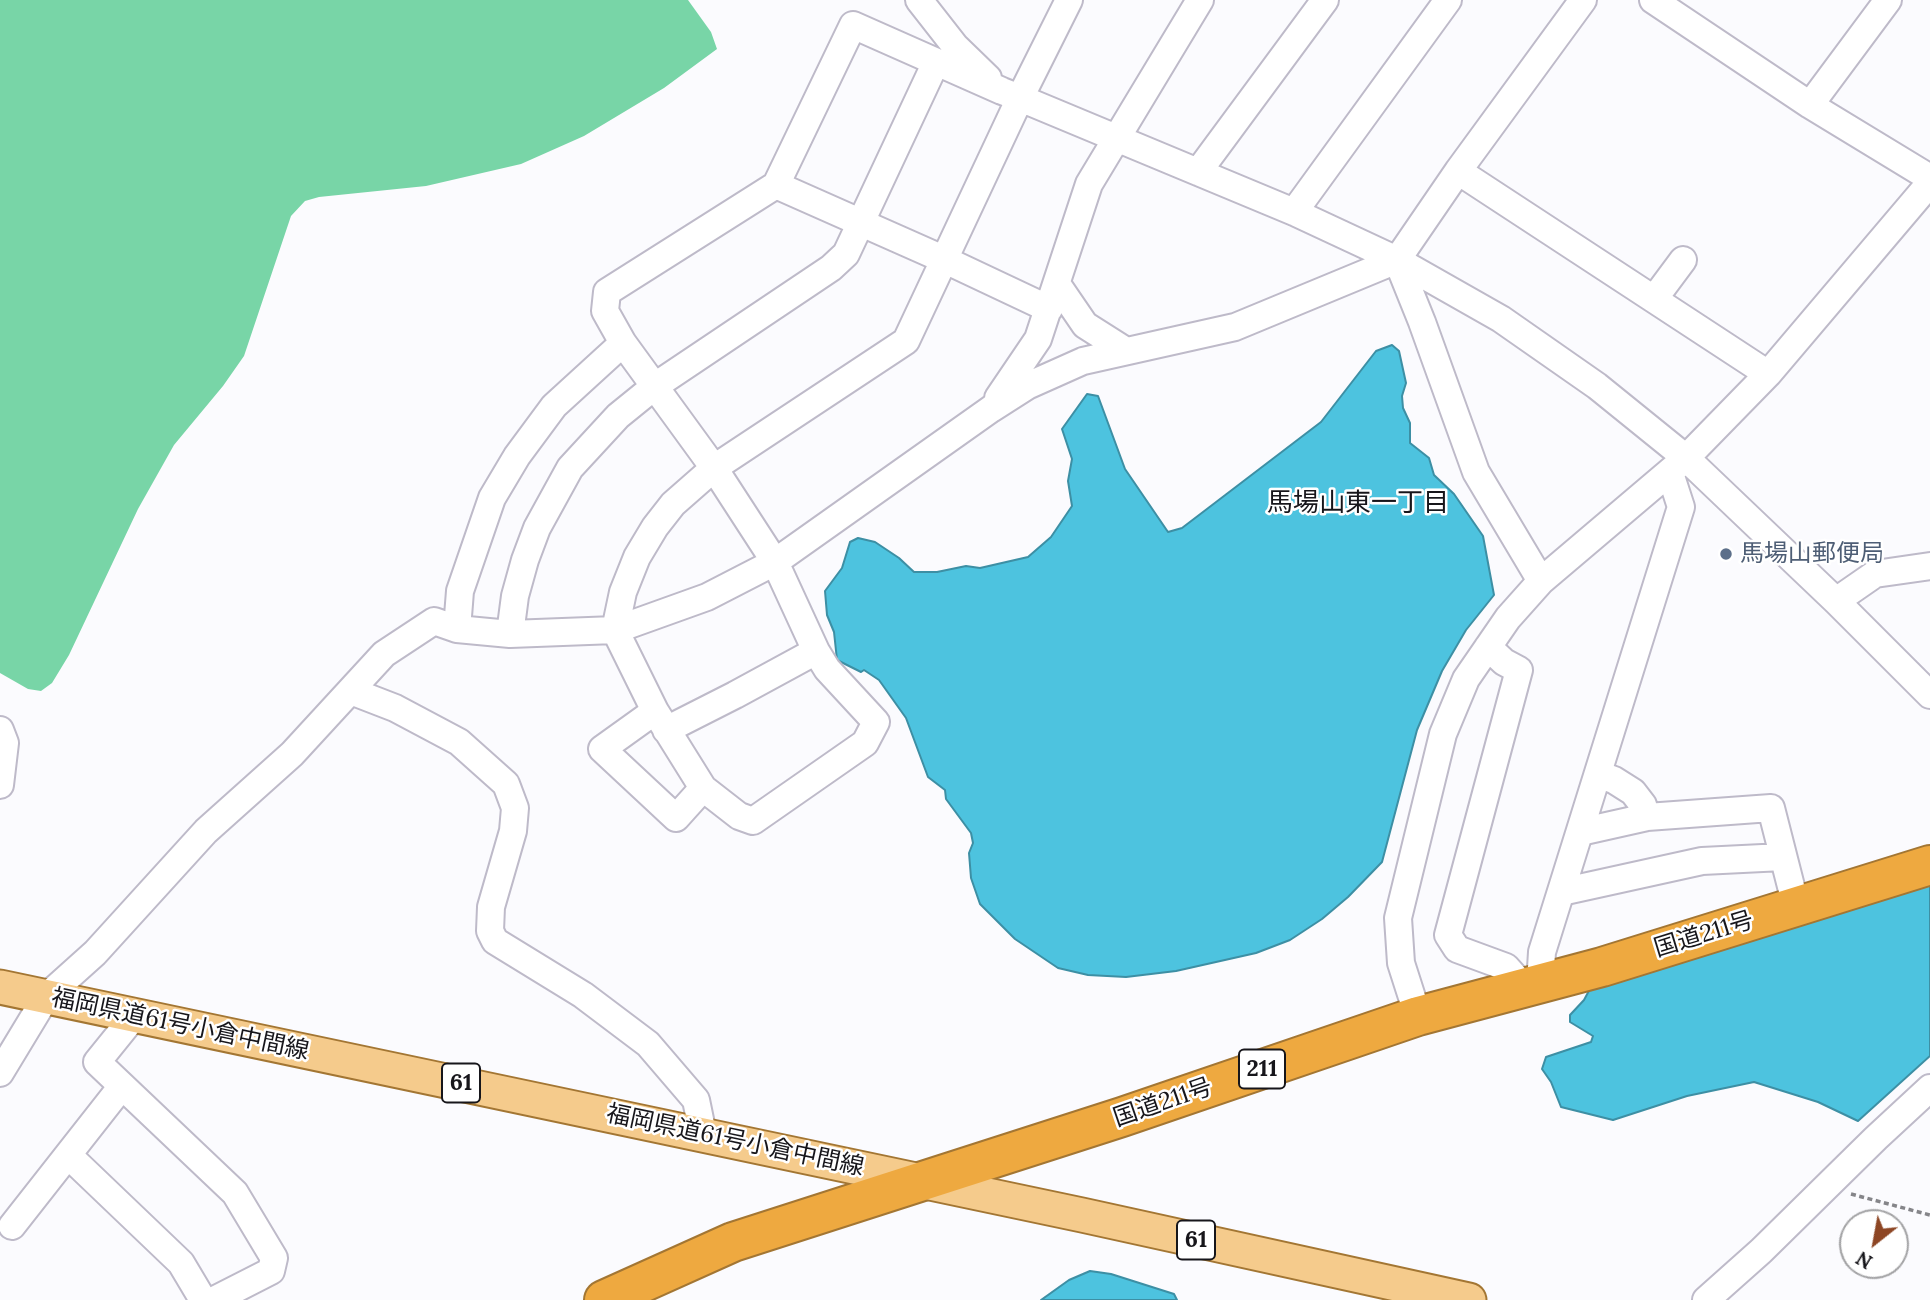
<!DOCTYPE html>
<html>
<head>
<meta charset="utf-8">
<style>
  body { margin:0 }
  #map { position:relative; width:1930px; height:1300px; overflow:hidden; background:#fbfbfe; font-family:Lora,serif }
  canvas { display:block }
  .north { position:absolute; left:1839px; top:1209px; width:70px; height:70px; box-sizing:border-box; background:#fff; border:2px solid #a2a2a4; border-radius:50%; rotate:211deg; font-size:19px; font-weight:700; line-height:28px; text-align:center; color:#17161b }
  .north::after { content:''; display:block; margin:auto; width:24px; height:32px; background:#8d4624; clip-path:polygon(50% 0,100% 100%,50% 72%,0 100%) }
</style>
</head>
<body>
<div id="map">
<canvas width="1930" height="1300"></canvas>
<div class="north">N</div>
</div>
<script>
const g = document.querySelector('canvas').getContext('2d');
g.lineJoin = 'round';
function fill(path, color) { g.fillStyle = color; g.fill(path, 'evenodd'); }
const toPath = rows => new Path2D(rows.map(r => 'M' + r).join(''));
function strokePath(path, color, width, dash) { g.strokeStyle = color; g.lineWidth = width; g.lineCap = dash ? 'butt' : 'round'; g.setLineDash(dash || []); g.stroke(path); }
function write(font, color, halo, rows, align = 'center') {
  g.font = font + ' Lora,"Noto Sans JP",serif'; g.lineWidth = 5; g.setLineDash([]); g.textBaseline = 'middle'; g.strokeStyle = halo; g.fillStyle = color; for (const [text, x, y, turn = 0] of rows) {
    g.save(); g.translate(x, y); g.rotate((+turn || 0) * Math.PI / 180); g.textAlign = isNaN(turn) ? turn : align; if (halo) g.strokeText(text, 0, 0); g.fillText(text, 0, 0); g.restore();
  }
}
const forest = toPath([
  [0,0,688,0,711,32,717,49,664,88,584,136,521,164,426,186,319,197,305,201,291,216,244,356,223,386,174,445,138,509,69,655,52,683,41,691,28,689,0,673]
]);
const water = toPath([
  [1392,345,1399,351,1406,383,1402,396,1403,408,1410,423,1410,443,1429,458,1434,475,1454,494,1483,536,1494,595,1466,630,1442,671,1417,730,1382,862,1348,897,1322,919,1290,940,1256,953,1176,971,1126,977,1088,975,1058,968,1015,939,980,904,971,878,969,853,973,843,971,833,946,799,945,790,928,777,906,718,879,680,864,670,861,672,837,660,834,632,827,615,825,591,842,568,850,542,858,538,875,542,899,558,914,572,937,572,966,566,980,568,1028,557,1051,537,1072,506,1068,481,1072,459,1062,429,1087,394,1098,396,1125,469,1168,532,1182,528,1321,422,1376,351,1392,345],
  [1930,878,1930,1056,1858,1121,1818,1102,1754,1082,1687,1096,1613,1120,1561,1107,1551,1082,1542,1069,1546,1057,1591,1042,1593,1036,1570,1022,1570,1015,1584,1000,1592,985,1930,878],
  [1090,1271,1111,1274,1174,1294,1177,1300,1041,1300,1069,1280,1090,1271]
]);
const path = toPath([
  [1851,1194,1930,1215]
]);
const minor = toPath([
  [919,0,955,46,988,78],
  [1069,0,1020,98,906,341,714,468,673,504,655,527,637,557,623,592,615,630,655,711,703,788,739,816,753,821,865,743,876,722,827,669,816,651,775,562,714,468,623,343,605,311,607,292,776,185,853,25,1002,91,1020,98,1294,212,1397,260,1501,319,1597,386,1686,458,1836,601,1930,695],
  [1653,0,1810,105,1930,178],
  [1810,105,1888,0],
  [1458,171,1768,374],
  [1198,172,1325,0],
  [776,185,943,259,1049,309],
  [1294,212,1448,0],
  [1397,260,1422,322,1476,472,1541,581],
  [1057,284,1085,325,1126,351],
  [1654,299,1683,260],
  [998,398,1038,339,1089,184,1200,0],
  [1836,601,1875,574,1930,566],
  [457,629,460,591,492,498,517,456,554,406,623,343],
  [510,634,515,596,525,560,537,528,570,468,618,416,655,386,831,268,846,254,936,62],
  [1488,647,1504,662,1519,670,1448,935,1457,949,1506,967,1525,988],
  [351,691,395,708,459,742,506,784,515,808,513,831,491,907,490,931,495,941,583,995,648,1044,696,1100,703,1134],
  [655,711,602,749,676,818,703,788],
  [0,730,5,743,0,785],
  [666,730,735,695,816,651],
  [1598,774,1614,780,1633,792,1643,805,1647,817],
  [1580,832,1647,817,1771,808,1796,906],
  [1561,892,1702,861,1783,857],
  [1540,984,1542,952,1681,507,1670,473],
  [135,1015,97,1062,235,1193,274,1258,271,1271,214,1300],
  [1418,1016,1401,963,1398,918,1443,734,1466,679,1508,618,1541,581,1686,458,1768,374,1930,183],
  [0,1073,46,997,95,953,206,831,292,754,384,654,434,621,457,629,510,634,615,630,707,597,775,562,991,409,1027,386,1083,361,1235,327,1397,260,1458,171,1583,0],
  [68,1155,181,1263,203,1300],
  [12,1226,122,1086],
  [1706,1300,1761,1251,1876,1138,1930,1088]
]);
const major = toPath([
  [0,987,1082,1215,1469,1300]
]);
const highway = toPath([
  [604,1300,733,1242,1122,1117,1418,1016,1602,967,1930,865]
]);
const markers = [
  [1726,554,7,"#5c6f8a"]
];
const shields = [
  [1262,1069,46],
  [461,1083,38],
  [1196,1240,38]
];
const shieldNames = [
  ["211",1262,1069],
  ["61",461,1083],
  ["61",1196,1240]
];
const serviceNames = [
  ["馬場山郵便局",1740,554]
];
const streetNames = [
  ["国道211号",1704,935,-17],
  ["福岡県道61号小倉中間線",180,1025,12],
  ["国道211号",1163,1103,-19],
  ["福岡県道61号小倉中間線",735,1141,12]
];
const neighbourhoodNames = [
  ["馬場山東一丁目",1358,504]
];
fill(forest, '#78d5a7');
fill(water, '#4dc3df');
strokePath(water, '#3d8fa4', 2);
strokePath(minor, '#bebac9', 30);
strokePath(major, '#a37633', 37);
strokePath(highway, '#a37633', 42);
strokePath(path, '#858589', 3.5, [5, 3.5]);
strokePath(minor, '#fff', 26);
strokePath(major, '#f5cb8c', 33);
strokePath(highway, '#eea940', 38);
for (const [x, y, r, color] of markers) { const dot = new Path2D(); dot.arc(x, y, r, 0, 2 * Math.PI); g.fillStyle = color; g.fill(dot); strokePath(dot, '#fff', 2.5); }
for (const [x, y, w] of shields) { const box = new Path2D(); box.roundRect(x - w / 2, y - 19.5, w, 39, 5); g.fillStyle = '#fff'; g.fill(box); strokePath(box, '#17161b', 2); }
write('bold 23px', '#17161b', null, shieldNames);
write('24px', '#4e5e75', '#fff', serviceNames, 'left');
write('24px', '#17161b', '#fff', streetNames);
write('26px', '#17161b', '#fff', neighbourhoodNames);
</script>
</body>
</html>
